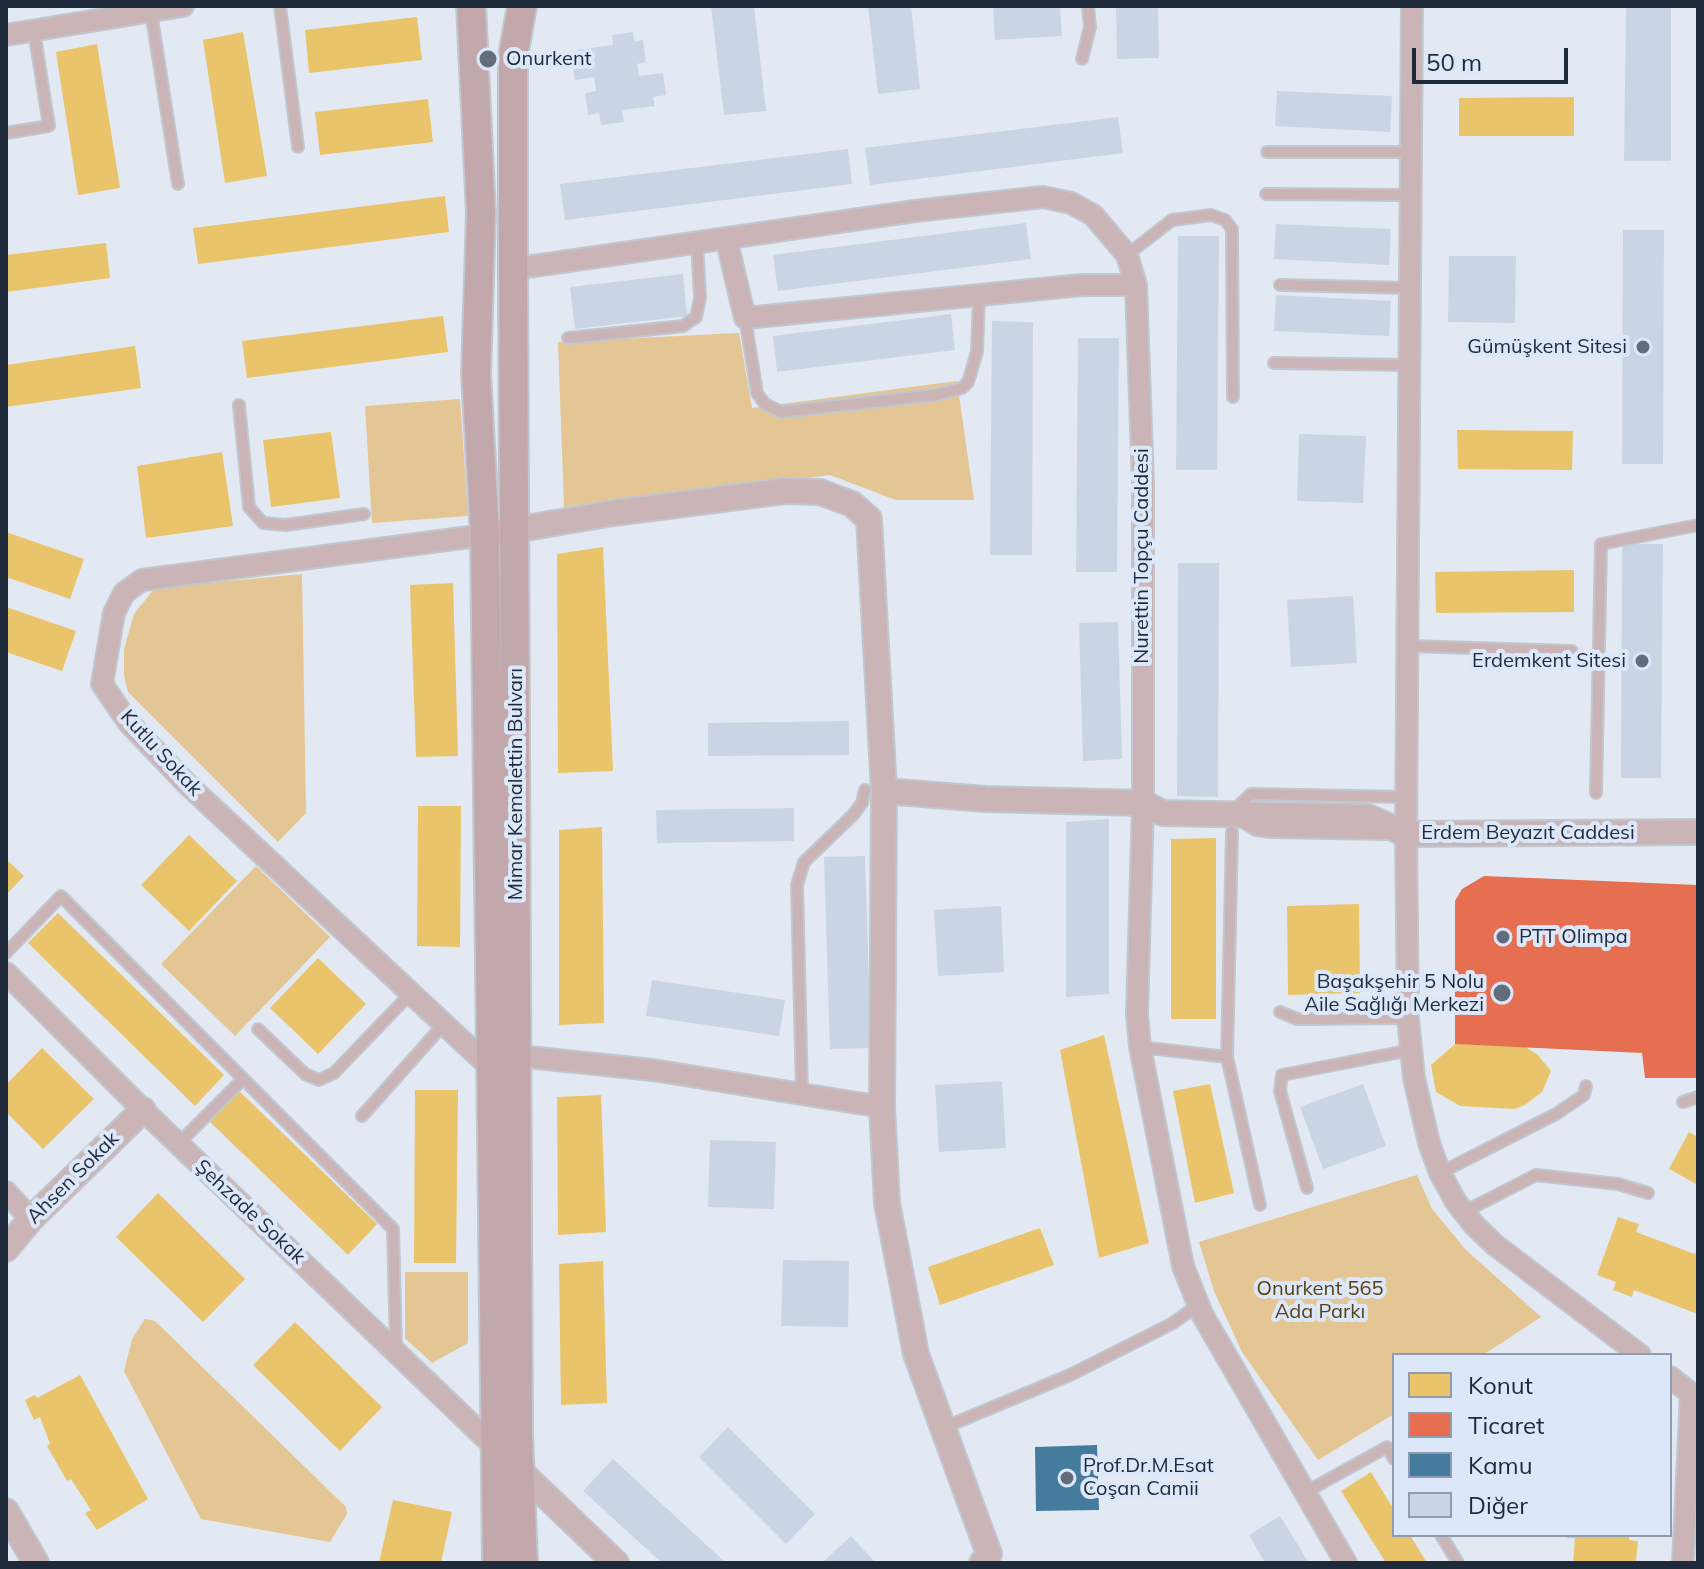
<!DOCTYPE html>
<html>
<head>
<meta charset="utf-8">
<style>
  body { margin:0 }
  #map { position:relative; width:1704px; height:1569px; overflow:hidden; background:#e3e9f3; font-family:Mulish,sans-serif }
  canvas { display:block }
  .frame { position:absolute; inset:0; border:8px solid #1e293a; pointer-events:none }
  .legend { position:absolute; left:1392px; top:1353px; width:280px; height:184px; box-sizing:border-box; background:#dce8fa; border:2px solid #909cad; margin:0; padding:10px 14px; list-style:none; font-size:24px; color:#1e293a }
  .legend li { display:flex; align-items:center; gap:16px; height:40px }
  .legend b { width:40px; border:2px solid #909cad }
  .scale { position:absolute; left:1412px; top:48px; width:156px; height:36px; box-sizing:border-box; border:4px solid #1e293a; border-top:0; padding-left:10px; font-size:24px; line-height:28px; white-space:nowrap; color:#1e293a; -webkit-text-stroke:6px #dce8fa; paint-order:stroke }
</style>
</head>
<body>
<div id="map">
<canvas width="1704" height="1569"></canvas>
<div class="frame"></div>
<ul class="legend">
<li><b style="height:22px;background:#e9c46a"></b>Konut</li>
<li><b style="height:22px;background:#e76f51"></b>Ticaret</li>
<li><b style="height:22px;background:#457b9d"></b>Kamu</li>
<li><b style="height:22px;background:#cbd4e4"></b>Diğer</li>
</ul>
<div class="scale">50 m</div>
</div>
<script>
const g = document.querySelector('canvas').getContext('2d');
g.lineJoin = 'round';
function fill(path, color) { g.fillStyle = color; g.fill(path, 'evenodd'); }
const toPath = rows => new Path2D(rows.map(r => 'M' + r).join(''));
function strokePath(path, color, width, dash) { g.strokeStyle = color; g.lineWidth = width; g.lineCap = dash ? 'butt' : 'round'; g.setLineDash(dash || []); g.stroke(path); }
function write(font, color, halo, rows, align = 'center') {
  g.font = font + ' Mulish,sans-serif'; g.lineWidth = 8; g.setLineDash([]); g.textBaseline = 'middle'; g.strokeStyle = halo; g.fillStyle = color; for (const [text, x, y, turn = 0] of rows) {
    g.save(); g.translate(x, y); g.rotate((+turn || 0) * Math.PI / 180); g.textAlign = isNaN(turn) ? turn : align; if (halo) g.strokeText(text, 0, 0); g.fillText(text, 0, 0); g.restore();
  }
}
const green = toPath([
  [739,333,752,408,957,381,974,500,896,500,830,475,564,507,558,342],
  [460,399,468,516,372,523,365,406],
  [302,574,306,813,278,842,128,692,124,675,124,649,134,614,155,588],
  [256,866,330,937,235,1036,161,964],
  [1417,1175,1432,1209,1466,1250,1541,1317,1483,1355,1394,1355,1394,1414,1318,1460,1242,1352,1214,1291,1199,1242],
  [405,1272,468,1272,468,1343,432,1363,405,1338],
  [145,1319,155,1321,346,1507,347,1514,330,1542,201,1519,124,1371,132,1339]
]);
const homes = toPath([
  [417,17,422,60,309,73,305,30],
  [243,32,267,176,225,183,203,40],
  [97,44,120,188,78,195,56,52],
  [1574,97,1574,136,1459,136,1459,98],
  [428,99,433,142,320,155,315,112],
  [445,196,449,232,198,264,193,228],
  [106,243,110,278,6,292,6,255],
  [443,316,448,352,247,378,242,341],
  [135,346,141,388,6,407,6,365],
  [1457,430,1573,431,1572,470,1458,469],
  [331,432,340,498,271,507,263,440],
  [222,452,233,526,146,538,137,466],
  [6,532,84,559,70,599,6,577],
  [603,547,613,771,558,773,557,554],
  [1574,570,1574,612,1436,613,1435,572],
  [453,583,458,756,416,757,410,585],
  [6,607,76,631,62,671,6,652],
  [418,806,461,806,460,947,417,946],
  [602,827,604,1023,559,1025,559,830],
  [189,835,237,881,189,931,141,885],
  [1216,838,1216,1019,1171,1019,1171,839],
  [6,859,24,876,6,895],
  [1359,904,1360,993,1288,995,1287,906],
  [58,913,224,1075,195,1106,28,943],
  [318,958,366,1004,318,1054,270,1008],
  [1104,1035,1149,1243,1099,1258,1060,1050],
  [1455,1044,1522,1045,1537,1054,1551,1071,1542,1092,1525,1105,1514,1109,1460,1106,1436,1092,1431,1065],
  [42,1048,94,1099,43,1149,6,1112,6,1085],
  [1210,1084,1234,1193,1195,1203,1173,1091],
  [415,1090,458,1090,456,1263,414,1263],
  [239,1091,377,1224,348,1255,209,1121],
  [601,1095,606,1232,558,1235,557,1097],
  [1689,1132,1698,1137,1698,1185,1669,1169],
  [158,1193,245,1279,203,1322,116,1237],
  [1618,1217,1639,1224,1636,1232,1695,1254,1698,1246,1698,1314,1634,1290,1632,1297,1613,1290,1616,1282,1597,1275],
  [1040,1228,1054,1265,940,1305,928,1267],
  [603,1261,607,1403,561,1405,559,1264],
  [295,1322,382,1407,340,1451,253,1365],
  [80,1375,148,1499,97,1530,85,1513,91,1510,71,1479,67,1481,47,1446,50,1444,40,1417,34,1420,25,1400,35,1395,37,1398],
  [1371,1472,1394,1510,1394,1535,1410,1535,1427,1563,1386,1563,1341,1491],
  [393,1500,452,1512,441,1563,379,1563],
  [1567,1535,1629,1535,1629,1540,1638,1541,1636,1561,1573,1563,1575,1538,1567,1538]
]);
const shops = toPath([
  [1484,876,1698,885,1698,1078,1645,1078,1642,1053,1455,1044,1455,901,1462,889]
]);
const public = toPath([
  [1097,1445,1099,1510,1036,1511,1035,1447]
]);
const building = toPath([
  [711,6,754,6,766,111,724,115],
  [868,6,911,6,920,89,878,94],
  [993,6,1060,6,1062,36,995,40],
  [1116,6,1158,6,1159,58,1117,59],
  [1626,6,1671,6,1671,161,1624,161],
  [633,32,634,42,643,40,646,62,637,64,639,76,663,73,666,95,653,97,655,106,622,110,624,122,601,125,599,113,588,115,585,93,596,91,594,77,575,80,571,59,578,58,577,50,613,45,612,35],
  [1277,91,1392,96,1390,132,1275,126],
  [1118,117,1123,153,870,185,865,148],
  [848,149,852,184,565,220,560,184],
  [1026,223,1031,259,778,291,773,255],
  [1276,224,1391,229,1389,265,1274,259],
  [1623,230,1664,230,1663,464,1622,464],
  [1178,236,1219,236,1217,470,1176,470],
  [1449,256,1516,256,1515,323,1448,322],
  [683,274,687,316,575,329,570,287],
  [1276,295,1391,301,1389,336,1274,331],
  [951,314,955,350,777,372,773,336],
  [992,321,1033,322,1032,555,990,555],
  [1078,338,1119,338,1117,572,1076,572],
  [1299,434,1366,436,1363,503,1297,501],
  [1622,544,1663,544,1661,778,1621,778],
  [1178,563,1219,563,1218,797,1177,796],
  [1353,596,1357,663,1291,667,1287,600],
  [1118,622,1122,759,1083,761,1079,623],
  [849,721,849,755,708,756,708,723],
  [794,808,794,841,657,843,656,810],
  [1109,819,1109,994,1066,997,1066,822],
  [865,856,871,1048,830,1049,824,857],
  [1001,906,1004,972,938,976,934,910],
  [652,980,785,1000,779,1036,646,1016],
  [1002,1081,1006,1148,939,1152,935,1085],
  [1363,1084,1386,1146,1323,1169,1300,1107],
  [710,1140,776,1142,774,1209,708,1207],
  [783,1260,849,1261,848,1327,781,1326],
  [728,1427,815,1514,786,1544,699,1457],
  [613,1459,726,1563,662,1563,583,1491],
  [1280,1516,1309,1563,1265,1563,1249,1535],
  [851,1536,876,1563,822,1563]
]);
const service = toPath([
  [280,6,298,147],
  [151,12,178,184],
  [1082,59,1090,27,1088,6],
  [6,133,49,126,34,31],
  [1267,152,1409,152],
  [1266,194,1409,195],
  [1127,255,1172,220,1211,215,1225,220,1232,229,1233,397],
  [1280,285,1409,288],
  [745,318,757,393,765,404,781,412,935,395,962,388,968,382,977,352,979,296],
  [568,338,683,326,696,317,700,298,697,242],
  [1274,363,1410,365],
  [239,405,249,507,263,523,286,525,364,514],
  [1409,646,1572,651],
  [1596,793,1601,544,1698,525],
  [1234,810,1251,794,1406,797],
  [1241,821,1256,830,1272,832,1386,834],
  [1232,832,1227,1057,1260,1205],
  [6,953,61,896,393,1229,396,1350],
  [1280,1012,1297,1019,1408,1018],
  [258,1029,305,1074,319,1080,334,1073,411,993],
  [1140,1047,1227,1057],
  [802,1094,797,885,804,862,853,815,862,803,865,790],
  [1683,1102,1698,1097],
  [362,1116,444,1024],
  [178,1144,243,1079],
  [1440,1173,1556,1114,1584,1095,1586,1086],
  [1307,1188,1280,1091,1282,1075,1411,1050],
  [1464,1212,1536,1175,1618,1184,1648,1193],
  [943,1428,1070,1375,1173,1323,1198,1305],
  [1304,1493,1387,1447,1394,1459],
  [1441,1535,1458,1563]
]);
const minor = toPath([
  [1412,6,1406,834,1408,1018,1414,1078,1429,1143,1440,1173,1456,1202,1474,1225,1495,1245,1640,1355],
  [6,35,183,6],
  [726,238,745,318,1082,285,1136,285],
  [513,269,915,211,1043,197,1071,203,1093,215,1127,255,1136,285,1143,485,1143,803,1137,1014,1140,1047,1183,1266,1202,1314,1346,1563],
  [485,535,142,580,124,593,114,613,102,684,128,722,186,783,492,1069],
  [6,973,143,1110,496,1448],
  [518,1056,653,1070,882,1107],
  [6,1192,31,1219],
  [1670,1377,1698,1399],
  [1683,1563,1691,1393]
]);
const tertiary = toPath([
  [485,535,613,513,784,491,820,492,852,504,869,519,884,791,882,1107,887,1203,916,1354,989,1554,982,1563],
  [884,791,985,799,1143,803,1163,813,1368,817,1406,834,1698,832],
  [6,1249,31,1219,143,1110],
  [521,1472,616,1563],
  [6,1511,36,1563]
]);
const secondary = toPath([
  [471,6,481,213,476,374,485,535,497,1563],
  [522,6,513,56,513,269,518,1433,523,1563]
]);
const markers = [
  [488,59,10,"#636c7b"],
  [1643,347,8,"#636c7b"],
  [1642,661,8,"#636c7b"],
  [1503,937,8,"#636c7b"],
  [1502,993,10,"#636c7b"],
  [1067,1478,8,"#636c7b"]
];
const poiNames = [
  ["Onurkent",506,59],
  ["Gümüşkent Sitesi",1627,347,"right"],
  ["Erdemkent Sitesi",1626,661,"right"],
  ["PTT Olimpa",1519,937],
  ["Başakşehir 5 Nolu",1484,982,"right"],
  ["Aile Sağlığı Merkezi",1484,1005,"right"],
  ["Prof.Dr.M.Esat",1083,1466],
  ["Coşan Camii",1083,1489]
];
const streetNames = [
  ["Nurettin Topçu Caddesi",1142,556,-90],
  ["Kutlu Sokak",161,753,47],
  ["Mimar Kemalettin Bulvarı",516,784,-90],
  ["Erdem Beyazıt Caddesi",1528,833],
  ["Ahsen Sokak",73,1178,-45],
  ["Şehzade Sokak",250,1212,43]
];
const parkNames = [
  ["Onurkent 565",1320,1289],
  ["Ada Parkı",1320,1312]
];
fill(green, '#e3c693');
fill(homes, '#e9c46a');
fill(shops, '#e76f51');
fill(public, '#457b9d');
fill(building, '#cbd4e4');
strokePath(service, '#c1c7d0', 14);
strokePath(minor, '#c1c7d0', 24);
strokePath(tertiary, '#c1c7d0', 28);
strokePath(secondary, '#c1c7d0', 32);
strokePath(service, '#cab4b6', 10);
strokePath(minor, '#cab4b6', 20);
strokePath(tertiary, '#cab4b6', 24);
strokePath(secondary, '#c3a8ab', 28);
for (const [x, y, r, color] of markers) { const dot = new Path2D(); dot.arc(x, y, r, 0, 2 * Math.PI); g.fillStyle = color; g.fill(dot); strokePath(dot, '#dce8fa', 3); }
write('20px', '#1e293a', '#dce8fa', poiNames, 'left');
write('20px', '#1e293a', '#dce8fa', streetNames);
write('20px', '#583f10', '#dce8fa', parkNames);
</script>
</body>
</html>
